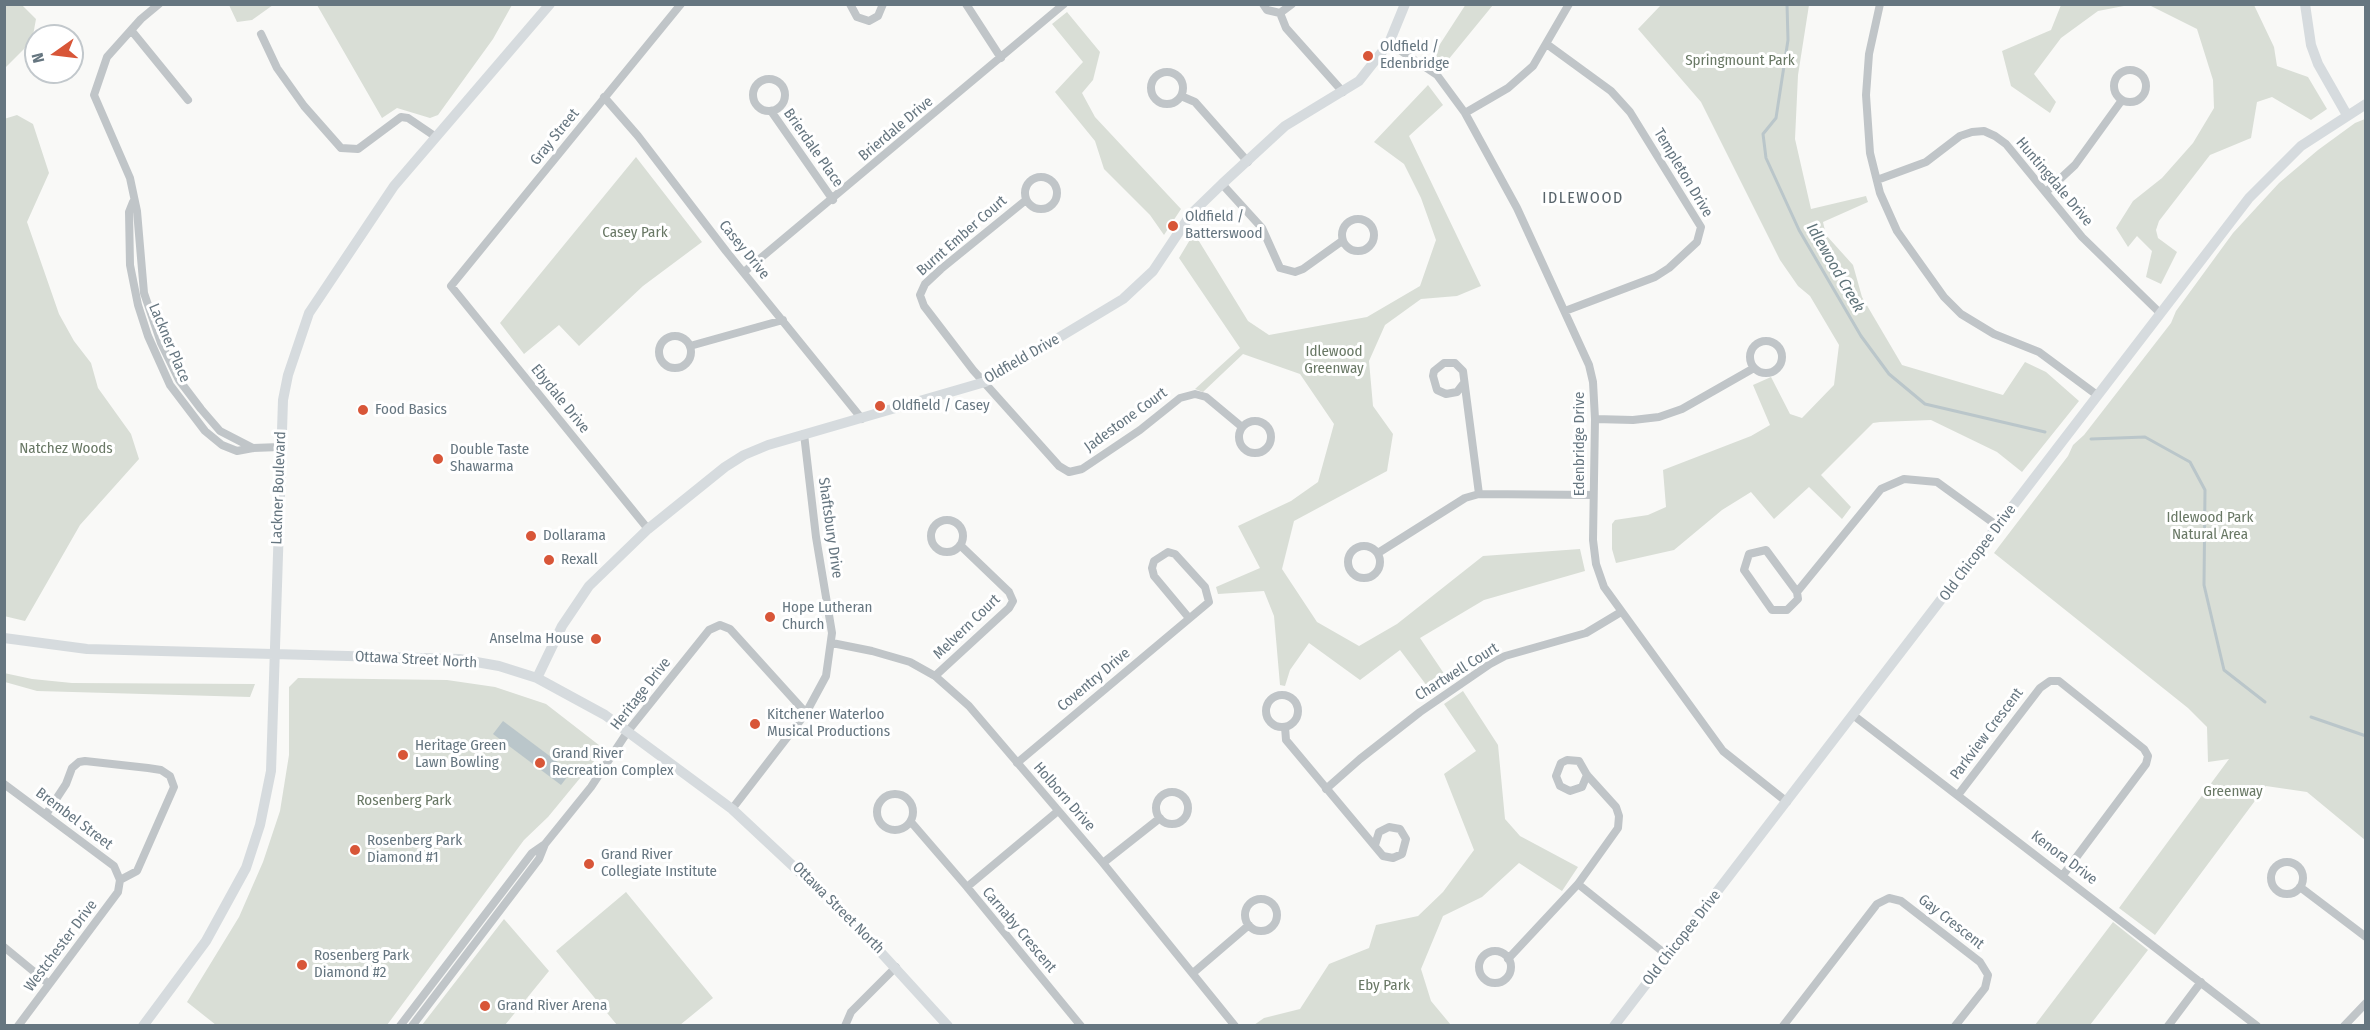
<!DOCTYPE html>
<html>
<head>
<meta charset="utf-8">
<style>
  body { margin:0 }
  #map { position:relative; width:2370px; height:1030px; overflow:hidden; background:#f9f9f7; font-family:"Fira Sans Condensed",sans-serif }
  canvas { display:block }
  .frame { position:absolute; inset:0; border:6px solid #667680; pointer-events:none }
  .north { position:absolute; left:24px; top:24px; width:60px; height:60px; box-sizing:border-box; background:#fff; border:2px solid #c2c8cc; border-radius:50%; rotate:256deg; font-size:16px; font-weight:700; line-height:24px; text-align:center; color:#667680 }
  .north::after { content:''; display:block; margin:auto; width:21px; height:27px; background:#d85638; clip-path:polygon(50% 0,100% 100%,50% 72%,0 100%) }
</style>
</head>
<body>
<div id="map">
<canvas width="2370" height="1030"></canvas>
<div class="frame"></div>
<div class="north">N</div>
</div>
<script>
const g = document.querySelector('canvas').getContext('2d');
g.lineJoin = 'round';
function fill(path, color) { g.fillStyle = color; g.fill(path, 'evenodd'); }
const toPath = rows => new Path2D(rows.map(r => 'M' + r).join(''));
function strokePath(path, color, width, dash) { g.strokeStyle = color; g.lineWidth = width; g.lineCap = dash ? 'butt' : 'round'; g.setLineDash(dash || []); g.stroke(path); }
function write(font, color, halo, rows, align = 'center') {
  g.font = font + ' "Fira Sans Condensed",sans-serif'; g.lineWidth = 6; g.setLineDash([]); g.textBaseline = 'middle'; g.strokeStyle = halo; g.fillStyle = color; for (const [text, x, y, turn = 0] of rows) {
    g.save(); g.translate(x, y); g.rotate((+turn || 0) * Math.PI / 180); g.textAlign = isNaN(turn) ? turn : align; if (halo) g.strokeText(text, 0, 0); g.fillText(text, 0, 0); g.restore();
  }
}
const green = toPath([
  [5,4,22,5,36,19,32,41,5,68],
  [1466,4,1493,5,1448,60,1431,58],
  [229,5,273,5,252,20,237,22],
  [317,5,512,5,493,39,438,115,430,118,397,108,382,118],
  [1661,5,1809,5,1798,75,1795,139,1811,209,1866,196,1868,202,1823,222,1826,235,1853,265,1862,297,1902,365,2003,395,2025,362,2046,372,2079,401,2022,472,1997,452,1931,420,1880,422,1873,423,1821,475,1851,507,1842,519,1809,487,1774,519,1751,492,1722,510,1674,550,1616,563,1612,549,1612,524,1615,520,1648,515,1666,507,1663,470,1751,436,1770,425,1753,385,1771,377,1790,414,1802,418,1834,385,1839,345,1810,296,1798,286,1780,260,1701,102,1638,29],
  [2061,5,2129,5,2098,11,2061,38,2034,74,2056,102,2050,113,2011,86,2002,51,2051,30],
  [2149,5,2254,5,2274,47,2277,66,2308,77,2327,109,2311,120,2272,97,2257,102,2251,138,2210,155,2159,221,2156,230,2158,238,2177,252,2161,284,2146,277,2152,251,2137,236,2128,247,2116,228,2133,201,2162,178,2193,143,2214,108,2213,80,2197,29],
  [1067,12,1100,52,1093,80,1082,93,1095,117,1181,209,1164,235,1150,215,1104,169,1095,141,1055,92,1083,62,1052,24],
  [1428,85,1443,105,1409,136,1481,286,1457,296,1421,299,1385,325,1369,361,1373,406,1393,434,1387,471,1294,521,1282,569,1317,622,1359,646,1397,624,1483,556,1580,549,1585,571,1484,600,1420,638,1447,678,1430,690,1400,650,1360,680,1309,643,1290,670,1285,686,1280,685,1274,616,1264,591,1218,594,1216,587,1260,568,1238,526,1291,501,1318,482,1334,424,1300,374,1243,354,1203,392,1195,389,1240,348,1179,258,1194,233,1248,321,1269,335,1367,317,1420,286,1436,240,1421,198,1404,164,1374,142],
  [17,115,33,124,49,173,27,222,59,314,74,341,91,363,98,388,131,434,139,459,80,525,25,621,4,616,4,119],
  [2365,119,2365,840,2307,792,2266,786,2155,935,2119,908,2229,759,2208,762,2207,727,2188,708,1994,553,2068,456,2073,445,2084,435,2171,323,2176,311,2233,233,2279,183,2318,150,2355,123],
  [636,157,702,242,643,286,579,346,559,325,524,354,500,323],
  [4,673,32,679,72,683,255,684,250,697,37,691,5,682],
  [298,678,447,680,495,687,546,704,604,749,548,817,524,840,387,1025,216,1025,187,1002,239,917,263,862,280,811,289,755,289,687],
  [1463,691,1498,745,1505,819,1520,836,1578,867,1562,891,1519,863,1482,897,1443,916,1421,969,1431,1001,1451,1025,1254,1025,1264,1018,1300,1009,1329,964,1369,948,1376,925,1418,916,1443,892,1474,850,1444,774,1476,751,1444,704],
  [626,892,713,998,680,1025,617,1025,556,951],
  [504,919,549,971,505,1025,422,1025],
  [2113,922,2148,950,2090,1025,2035,1025]
]);
const water = toPath([
  [503,721,571,772,561,785,493,734]
]);
const stream = toPath([
  [1787,4,1788,40,1776,118,1763,134,1766,158,1799,230,1861,336,1889,374,1925,404,2045,432],
  [2091,439,2145,437,2190,462,2205,490,2204,585,2224,670,2265,702],
  [2311,717,2366,736]
]);
const street = toPath([
  [159,4,141,19,107,57,94,95,130,178,137,211,144,293,161,343,179,380,201,409,220,431,253,448],
  [850,4,857,17,869,21,878,16,883,4],
  [966,4,1001,58],
  [1263,4,1267,10,1280,13,1292,4],
  [1880,4,1869,54,1866,95,1870,153,1880,193,1897,231,1944,297,1961,314,1994,334,2039,352,2097,395],
  [1280,13,1286,28,1343,92],
  [131,30,188,100],
  [261,34,277,68,304,106,341,148,358,149,401,117,408,118,436,137],
  [1389,43,1437,75,1465,113,1517,208,1589,365,1593,382,1595,419,1593,540,1596,564,1604,587,1723,751,1787,802],
  [1548,45,1611,91,1630,112,1701,227,1697,242,1669,268,1655,277,1565,311],
  '2114 86a16 16 0 1 1 32 0a16 16 0 1 1-32 0Z',
  '1151 88a16 16 0 1 1 32 0a16 16 0 1 1-32 0Z',
  '753 95a16 16 0 1 1 32 0a16 16 0 1 1-32 0Z',
  [1181,96,1195,102,1248,162],
  [604,97,638,136,726,251,862,419],
  [771,111,833,200],
  [1465,113,1508,88,1533,66,1569,4],
  '1025 193a16 16 0 1 1 32 0a16 16 0 1 1-32 0Z',
  [1877,180,1926,162,1960,136,1972,132,1984,131,1995,136,2006,144,2082,237,2160,313],
  [1222,184,1262,228,1280,268,1295,272,1303,269,1342,241],
  [2046,192,2075,165,2122,100],
  [1026,200,941,269,925,284,920,295,924,306,973,370,1059,466,1069,472,1082,469,1140,430,1180,398,1195,394,1206,397,1242,427],
  [133,202,129,212,130,265,138,305,148,336,170,385,205,431,222,445,237,451,253,448,280,447],
  '1342 235a16 16 0 1 1 32 0a16 16 0 1 1-32 0Z',
  [744,272,1064,4],
  '659 352a16 16 0 1 1 32 0a16 16 0 1 1-32 0Z',
  '1750 357a16 16 0 1 1 32 0a16 16 0 1 1-32 0Z',
  [690,346,783,320],
  [1464,383,1457,392,1446,394,1437,390,1433,376,1434,371,1444,363,1455,363,1463,371,1479,494],
  [1595,419,1633,420,1659,417,1682,409,1754,368],
  '1239 437a16 16 0 1 1 32 0a16 16 0 1 1-32 0Z',
  '931 536a16 16 0 1 1 32 0a16 16 0 1 1-32 0Z',
  [648,529,451,286,681,4],
  '1348 562a16 16 0 1 1 32 0a16 16 0 1 1-32 0Z',
  [1378,553,1465,498,1479,494,1593,495],
  [1797,592,1766,550,1749,554,1744,570,1772,610,1787,610,1798,599,1797,592,1881,489,1904,479,1937,482,1999,527],
  [832,643,872,651,910,662,935,676,969,706,1103,863,1235,1026],
  [935,676,1009,608,1013,601,1009,592,960,545],
  '1266 711a16 16 0 1 1 32 0a16 16 0 1 1-32 0Z',
  [1853,715,2257,1026],
  [1285,727,1286,740,1383,856,1393,858,1402,854,1406,839,1400,829,1389,827,1379,832,1375,845],
  [1017,763,1209,602,1205,587,1175,554,1168,552,1154,561,1152,568,1154,576,1189,618],
  [4,784,114,866,120,880],
  [1326,789,1360,759,1420,712,1490,664,1505,656,1586,633,1621,612],
  '1156 808a16 16 0 1 1 32 0a16 16 0 1 1-32 0Z',
  '877 812a18 18 0 1 1 36 0a18 18 0 1 1-36 0Z',
  [1958,795,2040,688,2050,681,2059,681,2144,749,2148,756,2146,764,2063,875],
  [732,809,806,713,826,676,832,633,816,537,804,434],
  [1058,811,967,887,1081,1026],
  [47,813,66,784,72,768,79,762,85,761,148,768,161,770,170,776,174,787,137,871,120,880],
  [911,822,967,887],
  '2271 878a16 16 0 1 1 32 0a16 16 0 1 1-32 0Z',
  [1103,863,1160,818],
  [1578,884,1668,956],
  [2300,887,2366,937],
  '1245 915a16 16 0 1 1 32 0a16 16 0 1 1-32 0Z',
  [4,947,49,984],
  '1479 967a16 16 0 1 1 32 0a16 16 0 1 1-32 0Z',
  [1508,959,1578,884,1618,828,1619,816,1616,807,1587,775,1579,761,1567,760,1561,763,1556,776,1560,786,1570,791,1582,787,1587,775],
  [1193,973,1249,925],
  [18,1026,118,892,120,880],
  [400,1026,532,853,545,844,591,787,628,731,709,630,720,625,730,629,806,713],
  [412,1026,539,859,545,844],
  [845,1026,851,1012,896,967],
  [1783,1026,1877,904,1889,898,1901,901,1980,962,1988,975,1985,988,1955,1026],
  [2168,1026,2201,982],
  [2344,1026,2366,1003]
]);
const secondary = toPath([
  [2305,4,2311,45,2318,64,2347,115],
  [4,638,87,649,459,659,499,666,537,678,605,715,732,809,854,923,948,1026],
  [537,678,562,626,589,586,648,529,725,467,744,455,768,445,985,382,1123,299,1153,271,1191,214,1222,184,1285,126,1359,81,1389,43,1405,4],
  [143,1026,206,941,246,868,260,825,271,771,283,400,288,375,309,313,394,186,550,4],
  [1614,1026,2249,198,2301,146,2366,104]
]);
const markers = [
  [1368,56,6,"#d85638"],
  [1173,226,6,"#d85638"],
  [880,406,6,"#d85638"],
  [363,410,6,"#d85638"],
  [438,459,6,"#d85638"],
  [531,536,6,"#d85638"],
  [549,560,6,"#d85638"],
  [770,617,6,"#d85638"],
  [596,639,6,"#d85638"],
  [755,724,6,"#d85638"],
  [403,755,6,"#d85638"],
  [540,763,6,"#d85638"],
  [355,850,6,"#d85638"],
  [589,864,6,"#d85638"],
  [302,965,6,"#d85638"],
  [485,1006,6,"#d85638"]
];
const poiNames = [
  ["Oldfield /",1380,47],
  ["Edenbridge",1380,64],
  ["Oldfield /",1185,217],
  ["Batterswood",1185,234],
  ["Oldfield / Casey",892,406],
  ["Food Basics",375,410],
  ["Double Taste",450,450],
  ["Shawarma",450,467],
  ["Dollarama",543,536],
  ["Rexall",561,560],
  ["Hope Lutheran",782,608],
  ["Church",782,625],
  ["Anselma House",584,639,"right"],
  ["Kitchener Waterloo",767,715],
  ["Musical Productions",767,732],
  ["Heritage Green",415,746],
  ["Lawn Bowling",415,763],
  ["Grand River",552,754],
  ["Recreation Complex",552,771],
  ["Rosenberg Park",367,841],
  ["Diamond #1",367,858],
  ["Grand River",601,855],
  ["Collegiate Institute",601,872],
  ["Rosenberg Park",314,956],
  ["Diamond #2",314,973],
  ["Grand River Arena",497,1006]
];
const parkNames = [
  ["Springmount Park",1740,61],
  ["Casey Park",635,233],
  ["Idlewood",1334,352],
  ["Greenway",1334,369],
  ["Natchez Woods",66,449],
  ["Idlewood Park",2210,518],
  ["Natural Area",2210,535],
  ["Greenway",2233,792],
  ["Rosenberg Park",404,801],
  ["Eby Park",1384,986]
];
const streetNames = [
  ["Brierdale Drive",896,129,-40],
  ["Gray Street",555,137,-51],
  ["Brierdale Place",813,148,55],
  ["Templeton Drive",1683,173,59],
  ["Huntingdale Drive",2054,182,50],
  ["Burnt Ember Court",962,236,-41],
  ["Casey Drive",744,250,51],
  ["Lackner Place",169,343,67],
  ["Oldfield Drive",1022,359,-30],
  ["Ebydale Drive",560,399,51],
  ["Jadestone Court",1126,420,-36],
  ["Edenbridge Drive",1580,444,-90],
  ["Lackner Boulevard",279,488,-88],
  ["Shaftsbury Drive",830,528,82],
  ["Old Chicopee Drive",1978,553,-53],
  ["Melvern Court",967,627,-44],
  ["Ottawa Street North",416,660,3],
  ["Chartwell Court",1457,672,-32],
  ["Coventry Drive",1094,680,-40],
  ["Heritage Drive",641,694,-52],
  ["Parkview Crescent",1987,734,-53],
  ["Holborn Drive",1064,797,49],
  ["Brembel Street",74,819,37],
  ["Kenora Drive",2064,858,37],
  ["Ottawa Street North",838,908,45],
  ["Gay Crescent",1951,922,38],
  ["Carnaby Crescent",1019,930,50],
  ["Old Chicopee Drive",1682,938,-52],
  ["Westchester Drive",61,946,-53]
];
const neighbourhoodNames = [
  ["IDLEWOOD",1583,199]
];
const waterNames = [
  ["Idlewood Creek",1835,268,60]
];
fill(green, '#d9ded6');
fill(water, '#bac6ca');
strokePath(stream, '#bac6ca', 3);
strokePath(street, '#c0c5c8', 8);
strokePath(secondary, '#d6dbde', 10);
for (const [x, y, r, color] of markers) { const dot = new Path2D(); dot.arc(x, y, r, 0, 2 * Math.PI); g.fillStyle = color; g.fill(dot); strokePath(dot, '#fff', 2); }
write('15px', '#667680', '#fff', poiNames, 'left');
write('15px', '#697865', '#fff', parkNames);
write('15px', '#667680', '#fff', streetNames);
g.letterSpacing = '1.5px';
write('16px', '#58646b', '#fff', neighbourhoodNames);
g.letterSpacing = '0px';
write('italic 16px', '#60747a', '#fff', waterNames);
</script>
</body>
</html>
